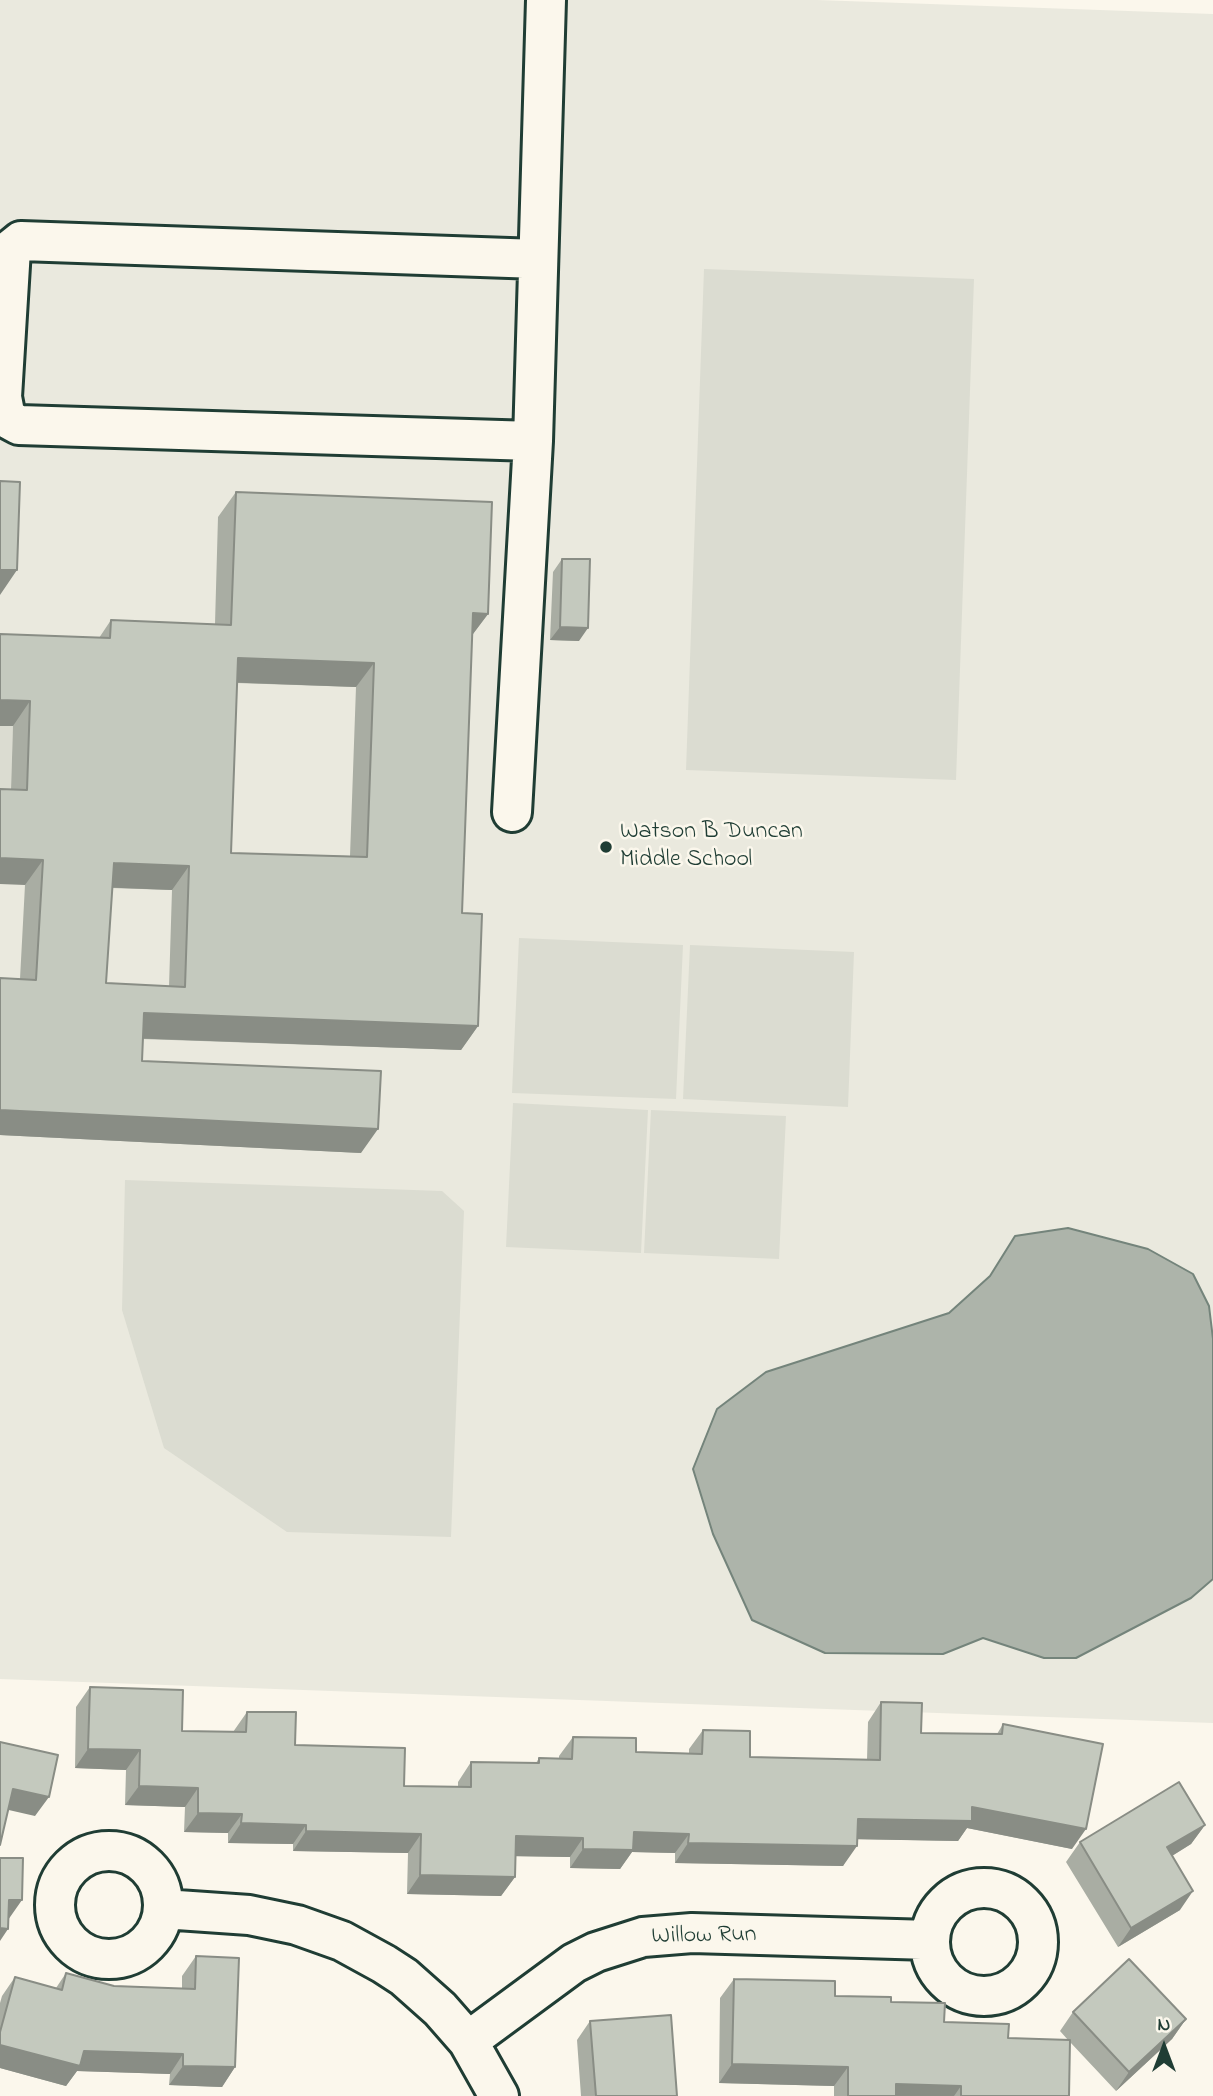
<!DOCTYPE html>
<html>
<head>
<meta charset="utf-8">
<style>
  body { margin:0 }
  #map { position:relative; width:1213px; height:2096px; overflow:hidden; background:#fbf7ec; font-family:"Indie Flower",sans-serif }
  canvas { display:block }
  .north { position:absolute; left:1129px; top:2012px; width:70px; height:70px; -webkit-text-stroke:5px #fbf7ec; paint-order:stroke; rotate:0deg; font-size:19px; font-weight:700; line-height:28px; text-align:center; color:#1f3d34 }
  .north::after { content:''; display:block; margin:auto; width:24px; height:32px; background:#1f3d34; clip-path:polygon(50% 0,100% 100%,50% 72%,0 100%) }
</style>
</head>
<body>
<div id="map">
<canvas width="1213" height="2096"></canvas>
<div class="north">N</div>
</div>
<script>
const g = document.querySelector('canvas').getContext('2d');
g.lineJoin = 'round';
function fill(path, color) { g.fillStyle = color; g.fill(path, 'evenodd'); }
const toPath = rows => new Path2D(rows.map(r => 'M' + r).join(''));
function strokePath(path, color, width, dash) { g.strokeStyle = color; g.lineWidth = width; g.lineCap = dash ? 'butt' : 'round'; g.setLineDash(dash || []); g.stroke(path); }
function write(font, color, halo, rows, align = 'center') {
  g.font = font + ' "Indie Flower",sans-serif'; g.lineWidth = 5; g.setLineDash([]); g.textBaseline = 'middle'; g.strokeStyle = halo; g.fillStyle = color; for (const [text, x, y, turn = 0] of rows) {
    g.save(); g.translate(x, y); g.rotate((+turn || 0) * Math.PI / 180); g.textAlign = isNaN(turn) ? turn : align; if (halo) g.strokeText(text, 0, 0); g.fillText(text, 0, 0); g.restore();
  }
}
const built = toPath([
  [0,0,817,0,1213,14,1213,1723,0,1679]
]);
const green = toPath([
  [704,269,974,279,956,780,686,770],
  [0,726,13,726,10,815,0,815],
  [519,938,683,945,676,1099,512,1093],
  [690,945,854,952,848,1107,683,1099],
  [513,1103,648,1110,641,1253,506,1247],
  [651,1110,786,1116,779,1259,644,1253],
  [125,1180,442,1191,464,1211,451,1537,287,1532,164,1448,122,1310]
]);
const water = toPath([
  [1068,1228,1148,1249,1193,1274,1209,1306,1213,1339,1213,1579,1191,1598,1076,1658,1044,1658,983,1638,943,1654,825,1653,752,1620,713,1534,693,1469,717,1409,766,1372,949,1313,990,1276,1015,1236,1068,1228]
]);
const minor = toPath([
  [533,441,19,425,6,418,2,397,11,249,21,241,538,259],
  [512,812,533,441,546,0],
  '55 1905a54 54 0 1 1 108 0a54 54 0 1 1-108 0Z',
  '930 1942a54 54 0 1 1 108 0a54 54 0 1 1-108 0Z',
  [163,1909,249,1915,297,1925,342,1941,384,1964,404,1977,440,2009,468,2041,499,2096],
  [468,2041,574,1963,596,1952,643,1937,692,1933,930,1940]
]);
const wall = toPath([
  [236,492,488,614,472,635,462,913,478,1026,461,1050,143,1039,142,1061,361,1153,0,1135,0,978,20,979,25,885,11,790,13,726,0,726,99,638,111,620,215,624,218,517],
  [237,683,356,687,350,856,231,853],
  [112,888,172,890,169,987,106,983],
  [562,559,579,641,550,640,553,572],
  [90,1687,182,1731,233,1732,247,1712,295,1745,404,1786,458,1787,458,1782,471,1762,536,1763,539,1758,559,1758,559,1756,573,1737,636,1752,689,1753,689,1749,703,1730,750,1757,867,1760,868,1722,881,1702,921,1733,997,1734,1003,1724,1072,1849,967,1828,958,1841,857,1839,843,1866,675,1863,675,1853,632,1852,620,1869,570,1868,570,1857,515,1856,515,1877,501,1896,407,1894,408,1853,293,1851,293,1844,228,1843,228,1833,184,1832,185,1807,125,1805,126,1770,75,1768,76,1707],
  [1205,1825,1191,1844,1172,1856,1180,1910,1118,1947,1066,1862,1080,1842],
  [196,1956,235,2067,222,2087,169,2085,170,2074,77,2071,66,2086,0,2068,0,2003,2,1996,15,1977,56,1988,66,1973,114,1986,182,1989,182,1976],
  [734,1979,835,1996,891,2002,944,2022,1008,2038,1068,2040,1060,2031,1073,2012,1186,2019,1172,2039,1116,2091,1070,2042,1069,2096,834,2096,834,2086,719,2083,720,1998],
  [590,2021,677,2096,581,2096,577,2040]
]);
const shadedWall = toPath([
  [0,570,17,570,0,595],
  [473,613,488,614,470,638],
  [560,627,588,628,579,641,550,640],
  [238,658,374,663,356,687,220,682],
  [0,700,30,701,13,726,0,726],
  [0,858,43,860,25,885,0,884],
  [114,863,189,866,172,890,97,887],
  [144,1013,478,1026,461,1050,127,1038],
  [0,1110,378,1129,361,1153,0,1135],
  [88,1749,140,1750,126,1770,75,1768],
  [139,1786,198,1788,185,1807,125,1805],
  [13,1789,49,1797,35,1816,0,1808],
  [972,1807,1086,1829,1072,1849,967,1828,958,1841,844,1839,858,1819],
  [198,1813,242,1814,228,1833,184,1832],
  [241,1823,306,1825,293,1844,228,1843],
  [1205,1825,1191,1844,1154,1867,1167,1847],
  [306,1831,421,1834,408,1853,293,1851],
  [634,1832,689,1834,675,1853,632,1852,620,1869,570,1868,583,1849],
  [516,1836,583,1838,570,1857,502,1856],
  [688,1843,857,1846,843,1866,675,1863],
  [420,1875,515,1877,501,1896,407,1894],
  [1193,1891,1180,1910,1118,1947,1131,1928],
  [9,1900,22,1900,8,1920],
  [0,1928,8,1929,0,1941],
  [1186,2019,1172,2039,1116,2091,1129,2072],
  [0,2045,84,2051,183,2054,170,2074,77,2071,66,2086,0,2068],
  [732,2064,848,2067,834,2086,719,2083],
  [183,2066,235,2067,222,2087,169,2085],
  [896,2084,961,2086,954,2096,888,2096]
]);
const building = toPath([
  [0,481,20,482,17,570,0,570,0,481],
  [236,492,492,502,488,614,473,613,462,913,482,914,478,1026,144,1013,142,1061,381,1071,378,1129,0,1110,0,978,36,980,43,860,0,858,0,789,27,790,30,701,0,700,0,634,110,638,111,620,231,625,236,492],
  [238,658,374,663,367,857,231,853,238,658],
  [114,863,189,866,185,987,106,983,114,863],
  [562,559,590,559,588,628,560,627,562,559],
  [90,1687,183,1690,182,1731,246,1732,247,1712,296,1712,295,1745,405,1748,404,1786,471,1787,471,1762,539,1763,539,1758,572,1759,573,1737,636,1738,636,1752,702,1754,703,1730,750,1731,750,1757,880,1760,881,1702,922,1703,921,1733,1002,1734,1003,1724,1103,1744,1086,1829,972,1807,972,1821,858,1819,857,1846,688,1843,689,1834,634,1832,633,1850,583,1849,583,1838,516,1836,515,1877,420,1875,421,1834,306,1831,306,1825,241,1823,242,1814,198,1813,198,1788,139,1786,140,1750,88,1749,90,1687],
  [0,1742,58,1755,49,1797,13,1789,0,1845,0,1742],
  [1179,1782,1205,1825,1167,1847,1193,1891,1131,1928,1080,1842,1179,1782],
  [0,1858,23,1858,22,1900,9,1900,8,1929,0,1928,0,1858],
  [196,1956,239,1958,235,2067,183,2066,183,2054,84,2051,80,2066,0,2045,0,2032,15,1977,62,1990,66,1973,114,1986,195,1989,196,1956],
  [1129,1959,1186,2019,1129,2072,1073,2012,1129,1959],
  [734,1979,835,1981,835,1996,891,1997,891,2002,945,2003,944,2022,1009,2024,1008,2038,1070,2040,1069,2096,961,2096,961,2086,896,2084,896,2096,848,2096,848,2067,732,2064,734,1979],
  [671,2015,677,2096,596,2096,590,2021,671,2015]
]);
const markers = [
  [606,847,7,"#1f3d34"]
];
const poiNames = [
  ["Watson B Duncan",620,833],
  ["Middle School",620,861]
];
const streetNames = [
  ["Willow Run",704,1937,-1]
];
fill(built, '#eae9de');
fill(green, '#dbdcd1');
fill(water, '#adb4aa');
strokePath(water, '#74847b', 2);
strokePath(minor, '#1f3d34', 44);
strokePath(minor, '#fbf7ec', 38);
fill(wall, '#a9ada3');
fill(shadedWall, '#898d85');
fill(building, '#c4c9be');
strokePath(building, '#898d85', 2);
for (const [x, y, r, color] of markers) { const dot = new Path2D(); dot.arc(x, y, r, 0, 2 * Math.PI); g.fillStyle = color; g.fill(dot); strokePath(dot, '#fbf7ec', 2.5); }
write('24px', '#1f3d34', '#fbf7ec', poiNames, 'left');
write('24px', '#1f3d34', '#fbf7ec', streetNames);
</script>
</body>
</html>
